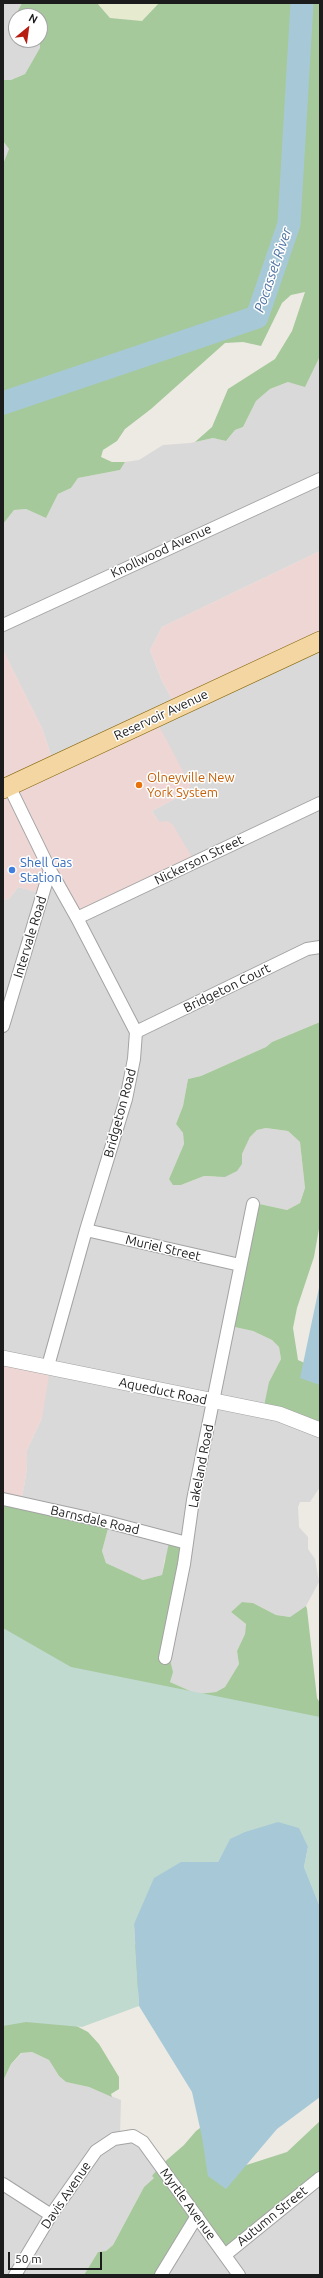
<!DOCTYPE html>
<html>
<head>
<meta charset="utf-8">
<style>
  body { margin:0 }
  #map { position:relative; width:323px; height:2278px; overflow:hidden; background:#edeae3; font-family:Ubuntu,sans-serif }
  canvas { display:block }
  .frame { position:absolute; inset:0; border:4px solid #1c1c1c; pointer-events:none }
  .north { position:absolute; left:8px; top:8px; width:40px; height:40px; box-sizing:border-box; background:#fff; border:1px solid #a4a4a4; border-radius:50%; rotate:29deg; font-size:11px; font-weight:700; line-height:16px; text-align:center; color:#1c1c1c }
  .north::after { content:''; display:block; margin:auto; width:14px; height:18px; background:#b81d11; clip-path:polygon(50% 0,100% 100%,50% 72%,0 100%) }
  .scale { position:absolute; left:8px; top:2252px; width:94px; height:18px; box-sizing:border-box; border:2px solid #1c1c1c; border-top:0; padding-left:5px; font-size:12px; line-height:14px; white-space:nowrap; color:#1c1c1c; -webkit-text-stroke:3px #fff; paint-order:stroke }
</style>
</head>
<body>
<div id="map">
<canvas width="323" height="2278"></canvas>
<div class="frame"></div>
<div class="north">N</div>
<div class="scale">50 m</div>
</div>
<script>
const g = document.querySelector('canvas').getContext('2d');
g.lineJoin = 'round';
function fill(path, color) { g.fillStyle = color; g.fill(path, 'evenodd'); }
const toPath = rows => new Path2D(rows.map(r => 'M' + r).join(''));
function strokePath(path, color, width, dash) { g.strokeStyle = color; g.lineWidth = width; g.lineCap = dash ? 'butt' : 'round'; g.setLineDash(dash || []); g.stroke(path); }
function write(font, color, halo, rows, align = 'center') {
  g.font = font + ' Ubuntu,sans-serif'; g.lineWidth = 3; g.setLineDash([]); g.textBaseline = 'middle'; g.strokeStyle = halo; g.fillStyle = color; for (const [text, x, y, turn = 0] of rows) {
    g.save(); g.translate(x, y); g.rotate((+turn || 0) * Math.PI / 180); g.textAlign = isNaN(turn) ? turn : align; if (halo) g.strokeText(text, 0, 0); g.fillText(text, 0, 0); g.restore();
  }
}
const residential = toPath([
  [3,3,22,3,15,16,16,40,40,40,40,36,40,49,25,74,11,80,3,80],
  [3,141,9,149,3,164],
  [320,356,320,551,162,627,150,650,162,681,175,705,320,641,320,1022,272,1042,266,1047,201,1076,188,1079,183,1106,176,1124,183,1133,184,1144,169,1179,181,1185,204,1176,215,1177,242,1164,242,1154,250,1137,257,1130,266,1128,288,1131,300,1142,305,1188,300,1203,287,1210,255,1203,230,1326,253,1331,272,1340,279,1347,281,1359,269,1382,316,1427,320,1420,320,1487,310,1502,300,1502,298,1507,299,1527,308,1537,308,1549,315,1559,319,1582,306,1606,290,1617,276,1615,253,1603,242,1602,231,1612,246,1624,245,1634,237,1651,239,1664,225,1687,216,1692,197,1694,170,1682,165,1557,162,1575,143,1580,106,1563,102,1551,110,1521,21,1503,27,1469,27,1450,42,1418,3,1358,3,900,9,899,18,887,41,893,50,872,159,822,152,811,186,793,54,764,42,728,3,650,3,524,14,510,26,509,46,518,58,494,71,488,78,478,120,470,125,462,139,460,163,445,190,443,213,438,226,441,235,430,243,427,256,401,270,389,288,382],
  [32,2052,49,2060,59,2076,66,2082,89,2087,121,2100,120,2135,133,2135,160,2162,154,2178,144,2187,113,2245,106,2251,98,2252,84,2275,3,2275,3,2081,11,2064,22,2053],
  [320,2184,320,2275,163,2275,198,2218]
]);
const commercial = toPath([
  [320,551,320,641,175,705,162,681,150,650,162,627],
  [3,650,42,728,54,764,156,720,191,786,186,793,152,811,159,822,168,821,173,825,195,862,78,918,54,878,41,893,18,887,9,899,3,900],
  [3,1358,50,1369,42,1418,27,1450,27,1469,21,1503,3,1500]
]);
const farmland = toPath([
  [97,3,159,3,142,21,110,18]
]);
const forest = toPath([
  [22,3,97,3,110,18,142,21,159,3,320,3,320,356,305,387,288,382,270,389,256,401,243,427,235,430,226,441,213,438,195,442,212,427,228,389,275,359,292,331,305,292,291,295,282,303,261,346,243,342,225,343,151,409,125,429,117,441,103,450,101,457,112,462,125,462,120,470,78,478,71,488,58,494,46,518,26,509,14,510,3,524,3,164,9,149,3,141,3,80,11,80,25,74,40,48,40,16,15,16],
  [320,1022,320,1223,314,1257,297,1308,293,1328,298,1360,320,1370,320,1420,316,1427,264,1406,269,1382,281,1359,279,1347,272,1340,253,1331,230,1326,255,1203,287,1210,300,1203,305,1188,300,1142,288,1131,266,1128,257,1130,250,1137,242,1154,242,1164,237,1171,225,1177,204,1176,181,1185,173,1185,169,1179,184,1144,183,1133,176,1124,183,1106,188,1079,201,1076,266,1047,272,1042],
  [3,1500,110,1521,102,1551,106,1563,143,1580,162,1575,170,1538,186,1543,168,1652,173,1672,170,1682,197,1694,216,1692,225,1687,239,1664,237,1651,245,1634,246,1624,231,1612,242,1602,253,1603,276,1615,290,1617,306,1606,307,1609,317,1698,320,1703,320,1833,284,1821,151,1862,128,1930,146,1964,138,1992,120,1975,3,1835],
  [3,2008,63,2019,88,2032,99,2044,119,2077,119,2089,111,2094,112,2097,89,2087,66,2082,59,2076,49,2060,32,2052,21,2053,11,2064,3,2081],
  [320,2121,320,2184,227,2253,201,2220,163,2275,84,2275,98,2252,106,2251,113,2245,144,2187,154,2178,152,2176,161,2165,184,2145,196,2131,208,2122,234,2169,287,2152]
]);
const wetland = toPath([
  [3,1628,71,1667,320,1717,320,1907,304,1867,308,1847,230,1840,218,1862,181,1862,134,1924,139,2006,82,2027,26,2022,3,2026]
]);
const water = toPath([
  [320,1283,320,1385,300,1378],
  [278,1822,299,1828,308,1847,304,1867,320,1907,320,2097,277,2129,226,2189,208,2176,202,2137,192,2092,139,2006,134,1924,154,1878,181,1862,218,1862,230,1839,245,1832]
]);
const river = toPath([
  [3,403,257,317,289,224,302,3]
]);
const minor = toPath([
  [3,625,320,479],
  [9,786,50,870,77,918,136,1032,134,1059,126,1099,86,1230,48,1366],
  [77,918,320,803],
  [3,1026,50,870],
  [136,1032,307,949,320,947],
  [86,1230,240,1265],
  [3,1499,107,1522,187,1543],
  [165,1658,184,1564,193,1500,253,1204],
  [3,2184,51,2215],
  [225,2255,320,2178],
  [15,2275,51,2215,96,2151,114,2139,133,2136,143,2142,239,2275],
  [161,2275,197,2216]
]);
const tertiary = toPath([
  [3,1358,279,1414,320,1430]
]);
const primary = toPath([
  [3,789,320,641]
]);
const markers = [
  [139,785,4,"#e8710a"],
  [12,870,4,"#3f7fe0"]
];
const streetNames = [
  ["Knollwood Avenue",161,551,-25],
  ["Reservoir Avenue",161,715,-25],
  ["Nickerson Street",199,860,-26],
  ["Intervale Road",30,937,-73],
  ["Bridgeton Court",227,988,-26],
  ["Bridgeton Road",120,1113,-75],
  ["Muriel Street",163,1248,13],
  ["Aqueduct Road",163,1391,12],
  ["Lakeland Road",201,1466,-79],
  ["Barnsdale Road",95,1520,13],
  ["Davis Avenue",66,2195,-56],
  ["Myrtle Avenue",188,2204,54],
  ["Autumn Street",272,2216,-39]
];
const foodNames = [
  ["Olneyville New",147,778],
  ["York System",147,793]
];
const shopNames = [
  ["Shell Gas",20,863],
  ["Station",20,878]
];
const waterNames = [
  ["Pocasset River",273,270,-71]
];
fill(residential, '#dad9d9');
fill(commercial, '#edd6d3');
fill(farmland, '#e6eacf');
fill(forest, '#a5c99b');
fill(wetland, '#c1dad0');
fill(water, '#a7c9d7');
strokePath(river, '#a7c9d7', 23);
strokePath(minor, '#a3a3a3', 14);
strokePath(tertiary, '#a3a3a3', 16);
strokePath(primary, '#88680c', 20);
strokePath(minor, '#fff', 12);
strokePath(tertiary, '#fff', 15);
strokePath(primary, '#f3d6a1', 19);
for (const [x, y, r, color] of markers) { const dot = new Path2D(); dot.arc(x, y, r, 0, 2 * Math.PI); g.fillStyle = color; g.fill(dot); strokePath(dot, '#fff', 1.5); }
write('13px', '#1c1c1c', '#fff', streetNames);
write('13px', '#c56008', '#fff', foodNames, 'left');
write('13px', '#366cbe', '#fff', shopNames, 'left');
write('italic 14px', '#5175a3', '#fff', waterNames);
</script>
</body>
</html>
